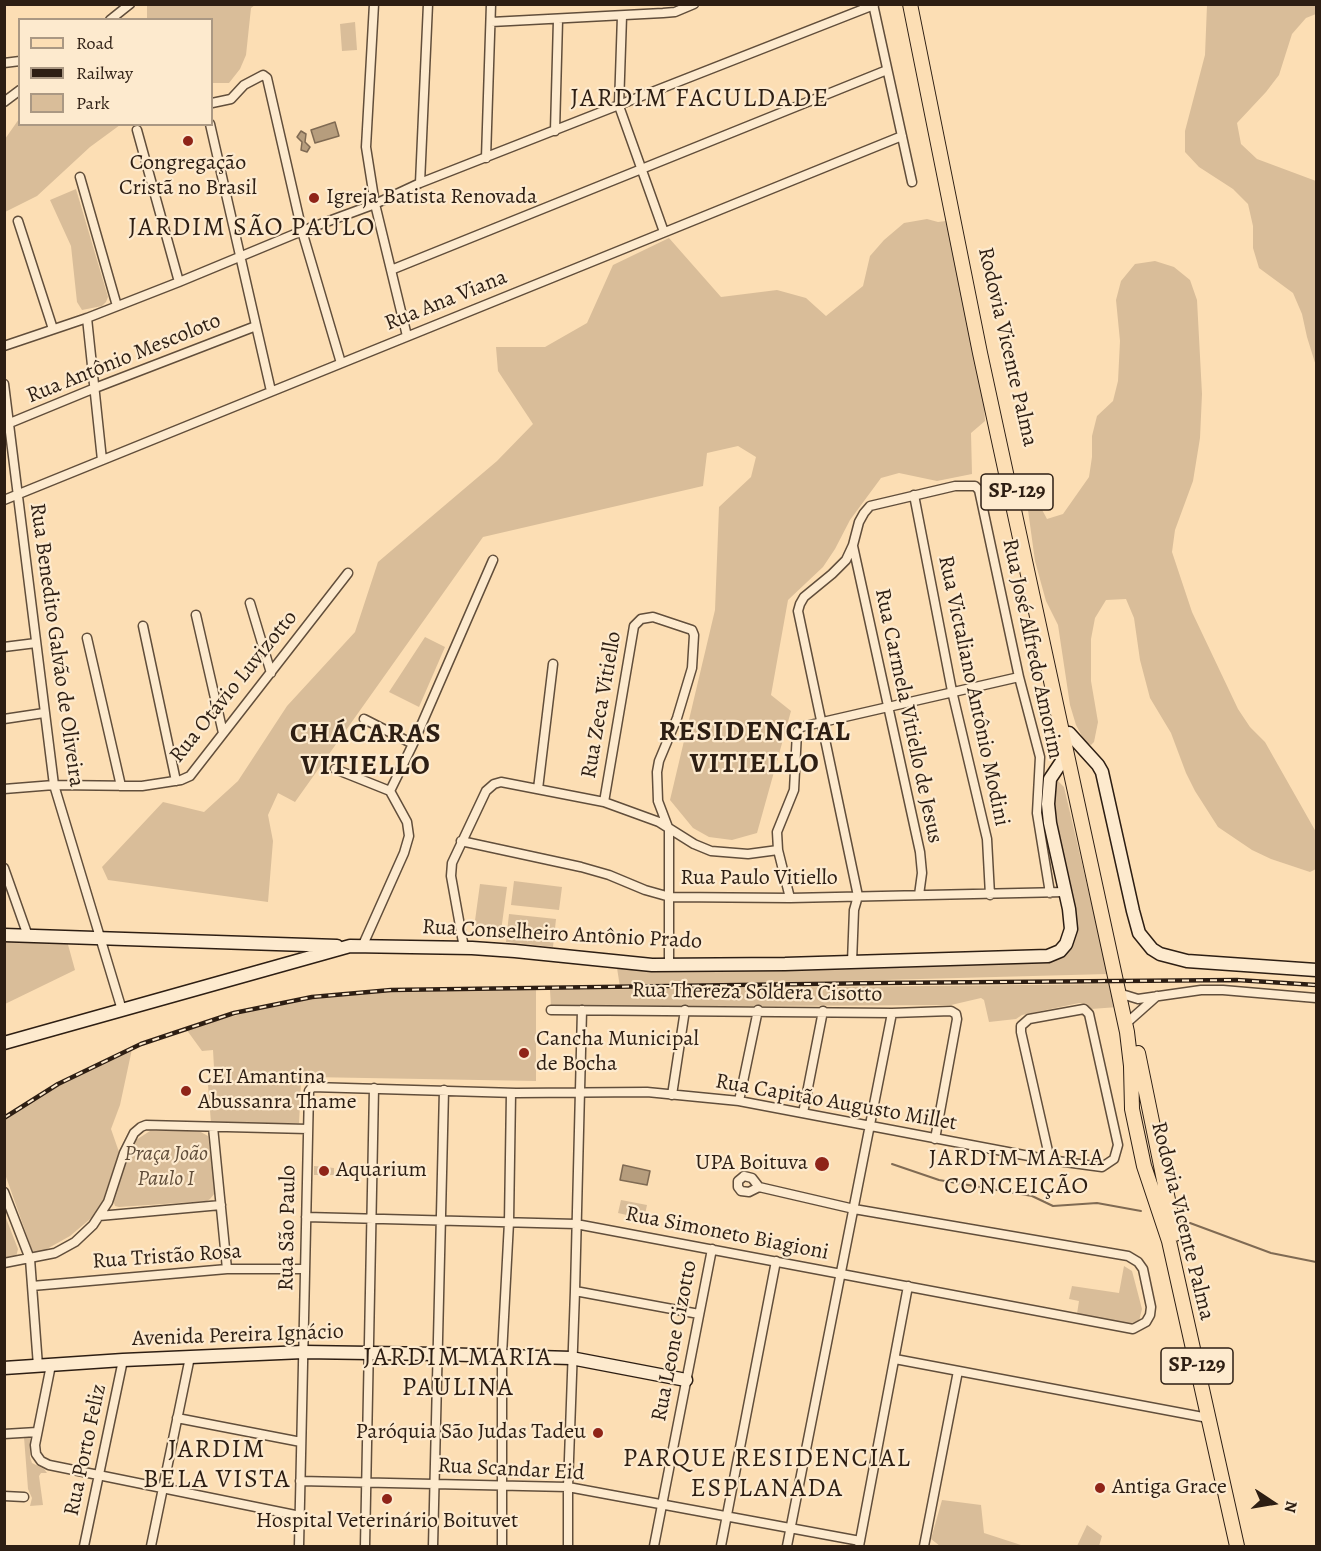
<!DOCTYPE html>
<meta charset="utf-8">
<style>
body{margin:0}
#map{position:relative;width:1321px;height:1551px;overflow:hidden;background:#fcdeb4;font-family:Alegreya,serif}
canvas{display:block}
.frame{position:absolute;inset:0;border:6px solid #2d1e13;pointer-events:none}
.legend{position:absolute;left:18px;top:18px;width:195px;height:108px;box-sizing:border-box;background:#fdeace;border:2px solid #aa9883;margin:0;padding:8px 10px;list-style:none;font-size:18px;color:#2d1e13}
.legend li{display:flex;align-items:center;gap:12px;height:30px}
.legend b{width:30px;border:2px solid #aa9883}
.north{position:absolute;left:1243px;top:1473px;width:60px;height:60px;-webkit-text-stroke:4px #fdeace;paint-order:stroke;rotate:102deg;font-size:16px;font-weight:700;line-height:24px;text-align:center;color:#2d1e13}
.north::after{content:'';display:block;margin:auto;width:21px;height:27px;background:#2d1e13;clip-path:polygon(50% 0,100% 100%,50% 72%,0 100%)}
</style>
<div id="map">
<canvas width="1321" height="1551"></canvas>
<div class="frame"></div>
<ul class="legend">
<li><b style="height:8px;background:#fcdeb4"></b>Road</li>
<li><b style="height:8px;background:#2d1e13"></b>Railway</li>
<li><b style="height:16px;background:#d9bd99"></b>Park</li>
</ul>
<div class="north">N</div>
</div>
<script>
const g = document.querySelector('canvas').getContext('2d');
g.lineJoin = 'round';
function fill(path, color) { g.fillStyle = color; g.fill(path, 'evenodd'); }
const toPath = rows => new Path2D(rows.map(r => 'M' + r).join(''));
function stroke(path, color, width, dash) { g.strokeStyle = color; g.lineWidth = width; g.lineCap = dash ? 'butt' : 'round'; g.setLineDash(dash || []); g.stroke(path); }
function label(font, color, halo, rows, align = 'center') {
  g.font = font + ' Alegreya,serif'; g.lineWidth = 4.5; g.setLineDash([]); g.textBaseline = 'middle'; g.strokeStyle = halo; g.fillStyle = color; for (const [text, x, y, turn = 0] of rows) {
    g.save(); g.translate(x, y); g.rotate((+turn || 0) * Math.PI / 180); g.textAlign = isNaN(turn) ? turn : align; if (halo) g.strokeText(text, 0, 0); g.fillText(text, 0, 0); g.restore();
  }
}
fill(toPath([
 [147,5,255,5,251,8,246,55,240,69,229,83,212,83,212,20,147,19],
 [1207,5,1316,5,1316,14,1306,18,1292,34,1279,75,1266,92,1237,123,1241,144,1257,159,1316,181,1316,366,1307,337,1302,314,1293,293,1259,268,1253,248,1253,226,1248,204,1233,189,1199,167,1185,152,1185,131,1205,55],
 [355,22,357,50,342,51,340,24],
 [19,119,20,124,120,125,90,147,37,196,5,212,5,139],
 [76,189,108,297,106,302,102,306,82,310,77,302,71,246,50,200],
 [927,219,938,222,946,221,984,403,985,421,971,433,972,474,937,481,899,473,881,478,850,520,835,549,823,567,788,600,771,695,791,711,757,833,732,840,709,837,693,828,670,800,715,610,719,507,751,477,756,457,738,446,707,453,703,486,483,537,295,802,278,793,268,815,273,841,268,902,108,880,102,867,163,802,204,812,238,781,287,706,355,632,378,562,497,461,533,424,498,371,496,347,545,347,587,323,613,265,669,238,721,297,777,290,806,298,826,316,863,286,870,256,884,240,904,223],
 [1155,261,1174,267,1190,280,1197,300,1202,394,1200,438,1193,481,1175,530,1172,552,1192,612,1238,709,1250,727,1265,742,1316,832,1316,869,1310,872,1271,859,1252,850,1218,827,1195,791,1186,773,1171,733,1150,698,1140,660,1134,618,1126,599,1106,600,1095,618,1091,639,1091,681,1098,722,1094,742,1091,745,1085,742,1076,725,1070,705,1058,625,1046,601,1041,583,1035,561,1028,510,1039,504,1047,519,1063,514,1089,477,1092,457,1092,436,1097,416,1113,401,1118,381,1120,341,1116,300,1121,281,1135,264],
 [425,637,445,647,419,707,389,692],
 [1058,781,1064,787,1108,974,620,987,617,968,1045,961,1071,944,1055,823,1054,784],
 [514,881,562,887,559,910,511,905],
 [480,884,507,887,501,931,474,928],
 [509,914,556,919,553,947,506,942],
 [5,940,67,941,75,970,5,1004],
 [1113,984,1118,1007,1091,1009,1087,1004,1079,1003,1022,1015,1016,1019,989,1022,984,1000,981,998,951,1005,551,1007,550,990],
 [536,988,536,1081,309,1077,301,1085,299,1123,211,1123,208,1085,215,1085,213,1050,202,1051,186,1029,267,1007,333,995,401,990],
 [132,1049,120,1105,111,1129,119,1152,102,1203,96,1214,70,1236,45,1250,33,1253,5,1174,5,1120,57,1085],
 [150,1131,199,1131,208,1136,215,1193,210,1199,207,1201,119,1207,115,1206,113,1200,131,1147,136,1140],
 [314,1166,334,1168,334,1175,314,1175],
 [621,1200,647,1205,644,1219,618,1213],
 [4,1213,18,1249,16,1257,13,1258,5,1259],
 [1124,1266,1132,1271,1142,1309,1139,1321,1131,1326,1077,1314,1079,1301,1069,1299,1072,1286,1119,1293],
 [30,1436,30,1457,32,1463,44,1469,47,1473,41,1473,39,1476,43,1505,30,1506,32,1498,28,1489,24,1437],
 [942,1500,981,1505,984,1533,1024,1546,940,1546,931,1539],
 [1087,1525,1102,1536,1099,1546,1077,1546]
]), '#d9bd99');
const water = toPath([
 [335,122,339,136,315,143,311,130,335,122],
 [301,131,306,134,305,142,310,147,307,152,301,150,302,142,297,137,301,131],
 [623,1165,650,1171,647,1185,620,1180,623,1165]
]);
fill(water, '#b69d7d');
stroke(water, '#7f6a53', 1.5);
stroke(toPath([
 [892,1164,939,1180,1032,1196,1053,1206,1097,1203,1141,1211],
 [1190,1223,1271,1253,1316,1262]
]), '#7f6a53', 2);
const street = toPath([
 [374,4,366,147,375,204,407,336],
 [873,4,912,182],
 [622,16,619,106,664,232],
 [110,20,130,4],
 [491,22,663,13,675,12,694,4],
 [4,63,20,61],
 [4,102,20,90],
 [212,103,231,99,244,85,263,75,267,78,302,231,341,363],
 [210,124,271,391],
 [137,130,179,282],
 [555,131,558,20],
 [486,158,491,4],
 [80,177,117,306],
 [420,183,428,4],
 [18,221,53,329],
 [391,270,887,70],
 [87,318,102,460],
 [4,346,87,318,179,282,302,231,375,204,420,183,874,5],
 [4,384,54,785,122,1010],
 [5,425,95,388,256,326],
 [914,495,952,691,987,839,990,895],
 [4,500,902,136],
 [853,546,920,852,922,873,919,895],
 [250,603,271,673],
 [196,615,223,733],
 [143,626,176,781],
 [87,638,121,786],
 [4,647,36,643],
 [4,719,44,713],
 [364,719,413,744],
 [335,769,390,791],
 [4,789,54,785,142,786,181,780,190,776,348,573],
 [538,789,553,664],
 [604,802,634,626,641,619,653,617,692,630,694,635,692,668,677,718,659,761,657,772,658,801,669,830,669,965],
 [461,841,581,867,609,875,645,890,670,897,790,898,1065,892],
 [4,868,28,936],
 [790,898,778,850,777,832,794,790,797,732,801,727,1019,677],
 [362,947,404,853,409,836,407,822,390,791,413,744,493,560],
 [464,948,451,876,452,863,486,791,494,784,501,782,604,802,659,822,694,844,711,851,748,854,778,850],
 [852,962,854,910,858,896,798,611,800,604,804,597,832,574,846,560,853,545,859,522,864,513,870,506,955,486,975,486,979,490,1019,677,1040,757,1037,813,1050,893],
 [1125,995,1138,999,1201,990,1223,990,1316,998],
 [551,1010,892,1013,951,1011,956,1014,957,1019,935,1139],
 [1130,1020,1157,996],
 [672,1095,685,1010],
 [739,1101,758,1010],
 [803,1113,823,1011],
 [213,1127,227,1269],
 [744,1176,752,1178,759,1187,749,1192,741,1191,738,1187,738,1181,744,1176],
 [4,1192,30,1259,38,1366],
 [99,1216,221,1205],
 [306,1217,576,1224,1133,1329,1146,1322,1150,1315,1151,1307,1143,1269,1138,1262,1128,1256,854,1209,759,1187],
 [4,1263,55,1253,75,1242,93,1225,108,1202,124,1153,134,1133,141,1127,146,1125,308,1129],
 [32,1286,227,1269,305,1269],
 [575,1291,699,1314],
 [895,1359,1208,1418],
 [51,1365,35,1445,36,1454,41,1461,49,1465,300,1516],
 [177,1418,301,1442],
 [4,1434,37,1432],
 [300,1481,568,1487,860,1541],
 [4,1496,24,1497],
 [84,1546,123,1360],
 [151,1546,190,1357],
 [299,1546,309,1091,312,1087,516,1093,647,1092,739,1101,1050,1160,1102,1167,1114,1159,1118,1145,1089,1014,1084,1009,1029,1019,1021,1026,1021,1032,1050,1160],
 [365,1546,374,1088],
 [433,1546,444,1090],
 [502,1546,502,1355,509,1222,511,1093],
 [568,1546,568,1487,575,1291,582,1010],
 [654,1546,712,1249],
 [721,1546,776,1261],
 [787,1546,892,1013],
 [859,1546,908,1286],
 [924,1546,958,1371]
]);
const secondary = toPath([
 [1069,733,1098,765,1102,772,1133,911,1139,933,1152,949,1160,954,1187,961,1316,970],
 [4,935,337,946],
 [4,1043,350,946,472,948,515,951,652,965,785,964,1048,956,1060,951,1066,944,1071,929,1069,909,1050,823,1048,804,1050,779,1062,761,1062,746],
 [4,1368,123,1360,303,1352,438,1354,571,1358,686,1380]
]);
const primary = toPath([
 [910,4,980,353,1127,1032,1131,1066,1132,1109,1144,1166,1169,1241,1237,1546],
 [1138,1053,1175,1234]
]);
stroke(street, '#614e3b', 11);
stroke(secondary, '#2d1e13', 15);
stroke(primary, '#2d1e13', 16);
stroke(street, '#fdeace', 8);
stroke(secondary, '#fdeace', 12);
stroke(primary, '#fcdeb4', 14);
const rail = toPath([
 [4,1118,58,1084,141,1044,234,1013,312,997,391,990,879,983,1237,980,1316,985]
]);
stroke(rail, '#2d1e13', 4.5);
stroke(rail, '#fdeace', 2, [7]);
for (const [x, y, r, color] of [
 [188,141,6,"#8f2418"],
 [314,198,6,"#8f2418"],
 [524,1053,6,"#8f2418"],
 [186,1091,6,"#8f2418"],
 [822,1164,8,"#8f2418"],
 [324,1171,6,"#8f2418"],
 [598,1433,6,"#8f2418"],
 [1100,1488,6,"#8f2418"],
 [387,1499,6,"#8f2418"]
]) { const dot = new Path2D(); dot.arc(x, y, r, 0, 2 * Math.PI); g.fillStyle = color; g.fill(dot); stroke(dot, '#fdeace', 2); }
for (const [x, y, w] of [
 [1017,492,72],
 [1197,1366,72]
]) { const box = new Path2D(); box.roundRect(x - w / 2, y - 18, w, 36, 4.5); g.fillStyle = '#fdeace'; g.fill(box); stroke(box, '#2d1e13', 1.5); }
label('bold 21px', '#2d1e13', null, [
 ["SP-129",1017,492],
 ["SP-129",1197,1366]
]);
label('22px', '#2d1e13', '#fdeace', [
 ["Congregação",188,164,"center"],
 ["Cristã no Brasil",188,189,"center"],
 ["Igreja Batista Renovada",326,198],
 ["Cancha Municipal",536,1040],
 ["de Bocha",536,1065],
 ["CEI Amantina",198,1078],
 ["Abussanra Thame",198,1103],
 ["UPA Boituva",808,1164,"right"],
 ["Aquarium",336,1171],
 ["Paróquia São Judas Tadeu",586,1433,"right"],
 ["Antiga Grace",1112,1488],
 ["Hospital Veterinário Boituvet",387,1522,"center"]
], 'left');
label('22px', '#2d1e13', '#fdeace', [
 ["Rua Ana Viana",446,301,-22],
 ["Rodovia Vicente Palma",1007,347,77],
 ["Rua Antônio Mescoloto",124,359,-22],
 ["Rua Benedito Galvão de Oliveira",56,645,82],
 ["Rua José Alfredo Amorim",1032,649,78],
 ["Rua Otávio Luvizotto",234,687,-51],
 ["Rua Victaliano Antônio Modini",973,691,78],
 ["Rua Zeca Vitiello",602,705,-80],
 ["Rua Carmela Vitiello de Jesus",908,716,78],
 ["Rua Paulo Vitiello",759,879],
 ["Rua Conselheiro Antônio Prado",562,935,3],
 ["Rua Thereza Soldera Cisotto",757,993,1],
 ["Rua Capitão Augusto Millet",836,1103,10],
 ["Rodovia Vicente Palma",1182,1221,76],
 ["Rua São Paulo",288,1228,-89],
 ["Rua Simoneto Biagioni",727,1234,11],
 ["Rua Tristão Rosa",167,1257,-4],
 ["Avenida Pereira Ignácio",238,1336,-2],
 ["Rua Leone Cizotto",675,1341,-79],
 ["Rua Porto Feliz",86,1450,-78],
 ["Rua Scandar Eid",511,1470,3]
]);
label('italic 22px', '#614e3b', '#fdeace', [
 ["Praça João",166,1155],
 ["Paulo I",166,1180]
]);
g.letterSpacing = '1.5px';
label('24px', '#2d1e13', '#fdeace', [
 ["JARDIM MARIA",1017,1159],
 ["CONCEIÇÃO",1017,1187]
]);
g.letterSpacing = '0px';
g.letterSpacing = '1.5px';
label('26px', '#2d1e13', '#fdeace', [
 ["JARDIM FACULDADE",700,100],
 ["JARDIM SÃO PAULO",252,229],
 ["JARDIM MARIA",458,1359],
 ["PAULINA",458,1389],
 ["JARDIM",217,1451],
 ["BELA VISTA",217,1481],
 ["PARQUE RESIDENCIAL",767,1460],
 ["ESPLANADA",767,1490]
]);
g.letterSpacing = '0px';
g.letterSpacing = '1.5px';
label('bold 28px', '#2d1e13', '#fdeace', [
 ["RESIDENCIAL",755,733],
 ["VITIELLO",755,765],
 ["CHÁCARAS",366,735],
 ["VITIELLO",366,767]
]);
g.letterSpacing = '0px';
</script>
